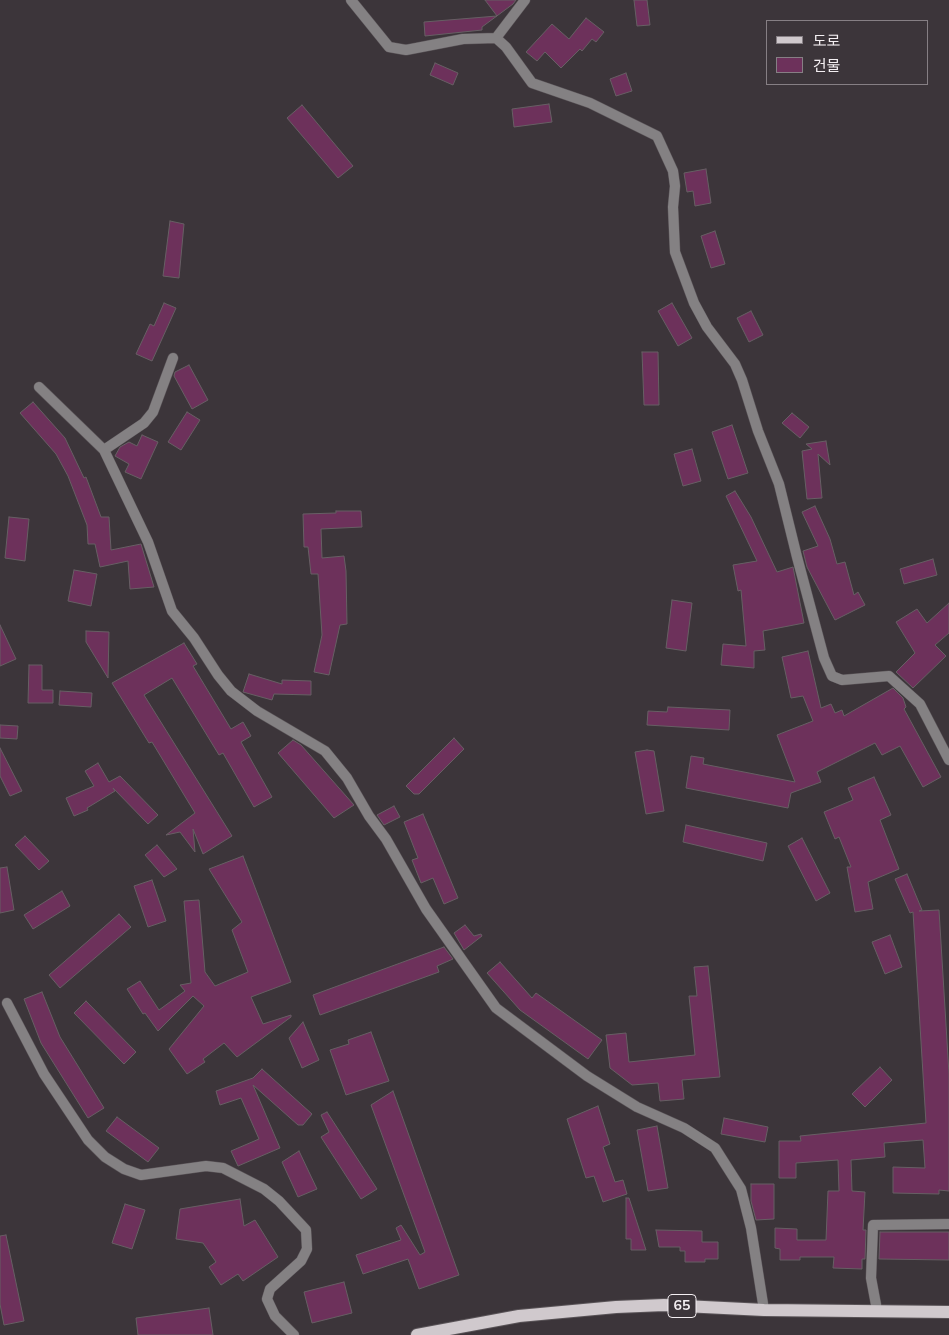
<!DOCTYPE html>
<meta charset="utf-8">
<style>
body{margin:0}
#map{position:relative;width:949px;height:1335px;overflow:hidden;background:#3c353a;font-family:Mulish,"Noto Sans KR",sans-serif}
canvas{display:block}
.legend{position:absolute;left:766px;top:20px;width:162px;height:65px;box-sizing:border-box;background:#3c353a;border:1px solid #867f84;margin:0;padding:6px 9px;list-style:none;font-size:15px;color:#f4eff2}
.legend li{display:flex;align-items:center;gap:10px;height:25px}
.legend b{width:25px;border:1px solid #867f84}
</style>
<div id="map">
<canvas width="949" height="1335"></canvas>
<ul class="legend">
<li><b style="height:6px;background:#d0c9cd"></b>도로</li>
<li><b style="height:14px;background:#6d315b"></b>건물</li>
</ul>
</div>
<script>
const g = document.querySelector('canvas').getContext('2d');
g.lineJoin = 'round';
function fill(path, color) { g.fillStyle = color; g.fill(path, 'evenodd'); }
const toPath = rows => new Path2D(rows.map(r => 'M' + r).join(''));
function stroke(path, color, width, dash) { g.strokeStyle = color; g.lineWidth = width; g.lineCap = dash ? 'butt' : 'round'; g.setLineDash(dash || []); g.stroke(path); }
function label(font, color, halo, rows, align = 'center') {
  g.font = font + ' Mulish,sans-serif'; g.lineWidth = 5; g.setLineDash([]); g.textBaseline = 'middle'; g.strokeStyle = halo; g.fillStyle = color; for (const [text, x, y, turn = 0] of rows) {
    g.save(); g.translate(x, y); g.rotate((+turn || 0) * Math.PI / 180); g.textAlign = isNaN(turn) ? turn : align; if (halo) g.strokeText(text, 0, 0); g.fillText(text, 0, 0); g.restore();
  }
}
const building = toPath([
 [485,0,516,0,513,4,482,27,482,30,425,36,424,22,497,16,485,0],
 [634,0,647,0,650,25,637,26,634,0],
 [586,18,604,32,596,42,592,39,582,51,580,49,561,68,545,52,537,61,526,52,552,24,569,39,586,18],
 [435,63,458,73,453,85,430,75,435,63],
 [626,73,632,91,616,96,610,79,626,73],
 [549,104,552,122,514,127,512,109,549,104],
 [302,105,353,166,338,178,287,118,302,105],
 [706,169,711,203,695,206,693,191,687,192,684,173,706,169],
 [170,221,184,224,179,278,163,276,170,221],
 [715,231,725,264,711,268,701,236,715,231],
 [164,303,176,308,152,361,136,354,150,324,154,326,164,303],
 [672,303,692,338,678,346,658,311,672,303],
 [751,311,763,335,749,342,737,318,751,311],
 [642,352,658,352,659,405,644,405,642,352],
 [189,365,208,400,192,409,174,376,175,372,189,365],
 [33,402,65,438,84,478,86,477,101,517,109,517,111,550,141,544,154,587,130,589,128,561,100,567,95,544,88,544,87,525,68,476,56,454,20,413,33,402],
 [187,412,200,420,181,450,168,442,187,412],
 [792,413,809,427,800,438,782,423,792,413],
 [732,425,748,473,728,479,712,432,732,425],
 [142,435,158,442,141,479,125,472,129,464,115,456,120,447,129,442,137,446,142,435],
 [826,441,830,465,818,454,822,498,807,499,802,451,812,449,806,444,826,441],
 [692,449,701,481,683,486,674,454,692,449],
 [735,491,751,517,777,572,793,567,804,623,763,631,765,650,754,651,754,668,721,665,723,644,746,646,741,590,738,591,733,565,757,561,726,496,735,491],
 [815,506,830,539,837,564,845,562,854,595,858,592,865,605,835,620,807,567,803,551,818,546,802,512,815,506],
 [336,511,361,511,362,527,321,529,322,558,344,556,346,571,347,624,340,625,329,675,314,672,322,635,318,574,311,574,308,547,304,547,303,514,336,513,336,511],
 [9,517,29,519,25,561,5,558,9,517],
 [933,559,937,575,904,584,900,569,933,559],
 [74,570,97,574,91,606,68,601,74,570],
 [672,600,692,603,686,651,666,648,672,600],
 [949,603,949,633,935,645,946,656,913,688,896,672,915,653,896,622,917,609,927,623,949,603],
 [0,625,16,659,0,666,0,625],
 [86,631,109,632,108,678,86,642,86,631],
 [184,643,197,664,193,666,231,729,243,722,251,736,241,742,272,797,254,807,223,753,219,755,172,678,144,695,232,836,203,854,193,829,195,852,180,832,166,835,195,813,152,742,149,743,112,683,184,643],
 [808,651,821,708,831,704,835,713,842,710,844,716,893,688,903,698,906,707,904,709,941,777,923,787,900,746,882,755,875,743,817,772,821,782,791,793,788,808,686,788,691,756,704,758,703,764,795,782,777,735,813,721,803,696,791,698,782,657,808,651],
 [29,665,42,665,42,690,53,690,53,703,28,703,29,665],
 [249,674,282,684,282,680,311,681,311,695,274,694,272,700,243,692,249,674],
 [60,691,92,693,91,707,59,705,60,691],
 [668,707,730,710,729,730,647,725,648,711,667,712,668,707],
 [0,725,18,726,17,739,0,738,0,725],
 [454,738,464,749,419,794,414,794,406,786,454,738],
 [293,740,301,745,354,805,334,818,278,753,293,740],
 [0,748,22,791,10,796,0,776,0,748],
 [647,750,654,751,664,811,646,814,635,752,647,750],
 [98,763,109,782,120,776,158,815,148,824,113,788,115,791,87,808,88,810,74,816,66,798,94,786,85,771,98,763],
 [874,777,891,815,880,820,899,869,868,882,873,909,855,912,847,867,851,867,839,837,835,839,824,812,853,800,848,788,874,777],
 [394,806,400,817,384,825,377,815,394,806],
 [423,814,458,898,444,904,433,878,421,883,412,860,418,858,404,822,423,814],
 [686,825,767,843,763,861,683,842,686,825],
 [25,836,49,861,39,870,15,845,25,836],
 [802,838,830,893,816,901,788,846,802,838],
 [157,845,177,869,164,877,145,855,157,845],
 [243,856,291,982,251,997,263,1024,291,1015,291,1017,237,1057,224,1043,203,1059,205,1062,187,1074,169,1049,204,1006,193,996,158,1031,145,1013,143,1014,127,989,140,981,159,1010,185,991,180,985,191,983,184,901,199,900,205,972,215,986,248,972,232,930,242,922,209,869,243,856],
 [7,867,14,910,0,913,0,868,7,867],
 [907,874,922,910,919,911,939,910,949,1074,949,1191,939,1190,939,1194,893,1193,893,1167,925,1168,923,1140,884,1143,885,1157,851,1160,852,1191,865,1192,863,1230,866,1230,865,1259,862,1259,862,1269,833,1268,834,1257,800,1257,800,1260,780,1260,780,1249,775,1248,775,1228,797,1229,797,1240,826,1240,828,1191,839,1191,838,1160,796,1163,796,1178,779,1178,779,1141,801,1141,800,1136,926,1123,913,912,910,913,895,879,907,874],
 [152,880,166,921,148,927,134,886,152,880],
 [62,891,70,906,33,929,24,915,62,891],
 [119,914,131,927,60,988,49,975,119,914],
 [465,925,474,936,481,934,482,936,464,950,454,933,465,925],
 [890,935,902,967,885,974,872,942,890,935],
 [444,947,453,959,437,966,439,972,320,1015,313,995,444,947],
 [500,962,532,998,536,993,602,1040,588,1059,520,1010,487,973,500,962],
 [708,966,720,1077,682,1080,684,1099,660,1101,658,1083,632,1085,610,1068,606,1035,626,1033,629,1062,695,1055,689,996,697,996,694,967,708,966],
 [42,992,60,1037,104,1108,88,1118,41,1043,24,999,42,992],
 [86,1001,136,1052,124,1064,74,1013,86,1001],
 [303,1022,319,1060,302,1068,289,1038,303,1022],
 [371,1032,389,1081,346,1095,330,1050,349,1044,348,1040,371,1032],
 [880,1067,892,1080,865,1107,852,1094,880,1067],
 [262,1069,312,1114,303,1125,298,1125,253,1085,280,1148,238,1166,231,1151,259,1139,241,1098,220,1105,216,1091,253,1078,262,1069],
 [393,1091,459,1275,419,1289,408,1259,363,1274,356,1255,401,1240,396,1228,401,1225,420,1255,425,1252,371,1105,393,1091],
 [598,1106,610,1144,603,1147,615,1182,623,1180,627,1194,603,1202,594,1176,586,1178,567,1119,598,1106],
 [327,1112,377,1189,361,1199,321,1137,329,1132,321,1115,327,1112],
 [117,1117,159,1148,148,1162,106,1131,117,1117],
 [724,1118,768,1127,765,1142,721,1134,724,1118],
 [657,1126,668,1188,648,1191,637,1130,657,1126],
 [299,1151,317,1189,298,1197,282,1162,299,1151],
 [751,1184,774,1184,774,1219,756,1220,751,1201,751,1184],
 [626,1198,629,1198,646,1250,631,1250,631,1239,626,1239,626,1198],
 [240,1199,244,1226,255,1220,278,1257,243,1281,238,1274,221,1285,209,1267,216,1262,203,1243,176,1239,180,1209,240,1199],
 [125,1204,145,1210,132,1249,112,1243,125,1204],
 [656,1230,702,1231,702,1242,718,1242,718,1259,705,1259,705,1262,685,1262,685,1251,680,1251,680,1247,659,1247,656,1230],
 [880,1232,949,1232,949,1260,879,1259,880,1232],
 [6,1235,24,1321,4,1325,0,1304,0,1236,6,1235],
 [344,1282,352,1313,312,1323,304,1292,344,1282],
 [209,1308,213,1335,138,1335,136,1318,209,1308]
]);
fill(building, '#6d315b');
stroke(building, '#675f64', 1);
const street = toPath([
 [351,0,389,47,406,50,463,39,496,38,506,47,532,83,590,103,657,136,673,171,675,186,673,207,675,252,694,303,707,327,735,364,742,380,758,431,779,484,797,557,824,658,832,676,842,680,889,676,920,704,949,760],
 [496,38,525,0],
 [39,387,104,450,148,542,172,611,194,638,218,675,231,691,257,711,325,751,347,778,369,816,386,839,426,909,496,1008,587,1076,637,1107,684,1128,715,1148,741,1189,751,1228,764,1310],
 [104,450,144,423,153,412,173,358],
 [7,1003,44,1074,88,1140,105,1157,124,1169,141,1175,206,1166,223,1168,264,1189,279,1201,306,1230,307,1249,301,1261,270,1289,267,1299,275,1316,294,1335],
 [877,1310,871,1278,873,1225,949,1224]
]);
const primary = toPath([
 [417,1335,519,1316,616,1307,664,1305,764,1310,949,1312]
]);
stroke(street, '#595357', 11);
stroke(primary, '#595357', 14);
stroke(street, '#848183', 10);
stroke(primary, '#d0c9cd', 12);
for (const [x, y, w] of [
 [682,1306,28]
]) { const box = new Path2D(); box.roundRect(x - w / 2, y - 11.5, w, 23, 4); g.fillStyle = '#3c353a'; g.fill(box); stroke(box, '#f4eff2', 1); }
label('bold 14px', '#f4eff2', null, [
 ["65",682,1306]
]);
</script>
